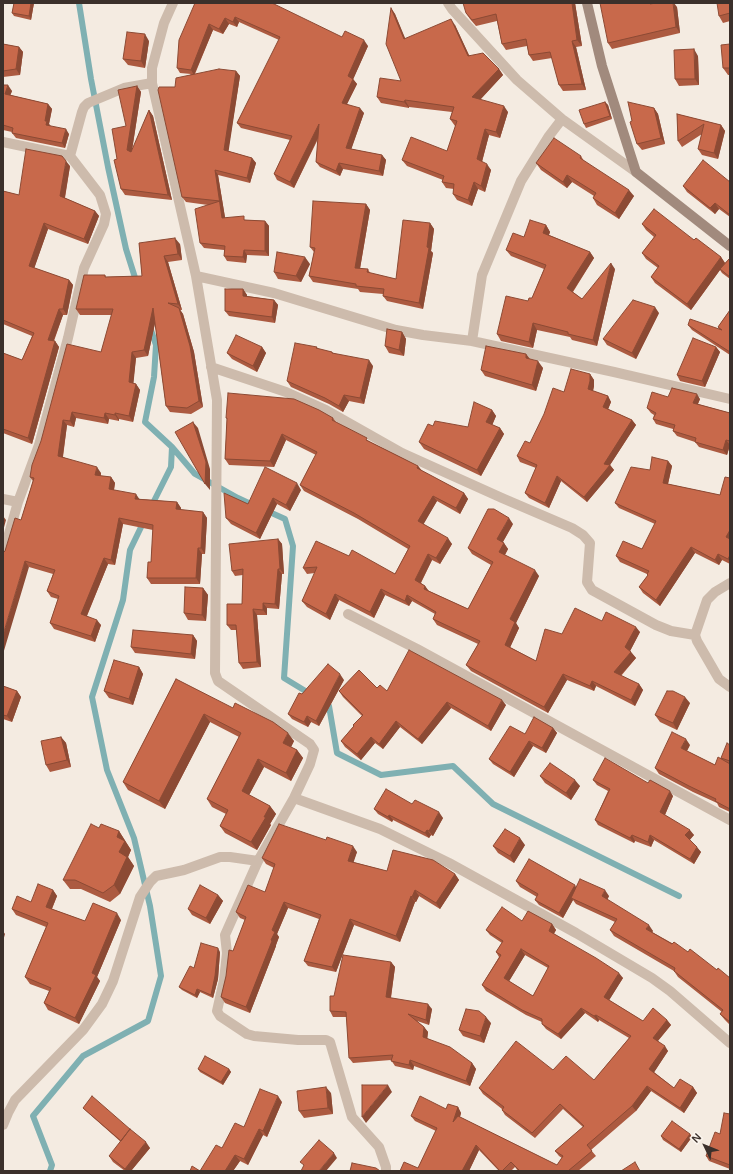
<!DOCTYPE html>
<style>
body{margin:0}
#map{position:relative;width:733px;height:1174px;overflow:hidden;background:#f4ebe1;font-family:Arial,sans-serif}
canvas{display:block}
.frame{position:absolute;inset:0;border:4px solid #3b302b;pointer-events:none}
.north{position:absolute;left:685px;top:1126px;width:40px;height:40px;-webkit-text-stroke:3px #fbf5ee;paint-order:stroke;rotate:313deg;font-size:11px;font-weight:700;line-height:16px;text-align:center;color:#3b302b}
.north::after{content:'';display:block;margin:auto;width:14px;height:18px;background:#3b302b;clip-path:polygon(50% 0,100% 100%,50% 72%,0 100%)}
</style>
<div id="map">
<canvas width="733" height="1174"></canvas>
<div class="frame"></div>
<div class="north">N</div>
</div>
<script>
const g = document.querySelector('canvas').getContext('2d');
g.lineJoin = 'round';
const toPath = rows => new Path2D(rows.map(r => 'M' + r).join(''));
function stroke(path, color, width, dash) { g.strokeStyle = color; g.lineWidth = width; g.lineCap = dash ? 'butt' : 'round'; g.setLineDash(dash || []); g.stroke(path); }
function fill(path, color) { g.fillStyle = color; g.fill(path, 'evenodd'); }
stroke(toPath([
 [79,3,91,79,108,167,126,249,137,284],
 [150,327,156,345,154,377,145,422,172,447,171,467,151,507],
 [172,447,195,474,238,498,255,506],
 [265,510,285,519,293,546,284,678,312,695],
 [323,702,329,706,337,753,381,775,453,766,493,804,679,896],
 [50,1171,52,1165,33,1116,83,1056,148,1021,161,976,150,906,134,838,107,770,92,697,123,600,130,550,144,521]
]), '#7fb0b2', 6);
stroke(toPath([
 [448,3,452,9,517,80,562,119,636,172],
 [3,142,70,156,82,112,84,107,88,103,124,88,152,83],
 [196,276,274,293,396,330,423,335,472,341,614,372,730,399],
 [472,341,482,275,521,181,549,136,562,119],
 [211,367,286,392,326,410,402,453,502,498,572,528,583,535,590,543,587,582,592,590,656,625,671,631,695,635],
 [3,499,18,502],
 [3,555,18,502,39,445,68,338,84,268,104,224,106,214,100,195,70,156],
 [730,583,715,592,707,600,695,635,697,641,719,679,730,687],
 [348,614,417,649,730,820],
 [294,798,380,829,449,863,576,933,652,978,670,991,730,1043],
 [258,861,225,935,227,953,224,980,217,1011,220,1016,247,1034,254,1036,298,1040,326,1040,330,1042,352,1117,379,1147,386,1167,386,1171],
 [3,1125,8,1113,15,1100,83,1030,102,1004,113,981,140,897,150,882,156,876,184,870,220,857,230,857,258,861,294,798,310,764,314,750,310,744,218,681,215,673,217,400,196,276,152,83,152,68,164,23,173,3]
]), '#cdbbac', 10);
stroke(toPath([
 [587,3,602,66,636,172,730,246]
]), '#a18a7d', 10);
fill(toPath([
 [14,3,34,3,31,20,14,16,12,13],
 [195,3,342,37,368,46,353,79,357,84,347,104,364,113,351,149,382,155,386,160,383,176,343,169,340,176,320,167,316,162,318,139,294,188,277,180,274,174,290,140,241,128,237,123,279,40,239,22,237,27,229,24,223,34,213,30,195,74,236,71,240,76,228,151,252,158,256,163,250,183,218,175,225,218,247,220,265,221,269,226,269,256,247,255,246,263,227,261,224,256,224,250,204,248,200,243,208,205,186,202,182,197,175,87,191,74,180,73,177,68],
 [575,3,582,46,576,47,586,90,563,91,559,85,552,58,533,61,529,55,527,46,506,50,502,44,497,21,476,26,470,19,466,13],
 [653,3,677,7,680,33,612,49,608,43],
 [730,3,730,21,723,23,719,16],
 [391,8,395,14,405,39,455,25,469,55,499,69,503,75,480,100,508,112,500,138,489,135,482,162,491,170,485,192,478,189,472,206,457,200,453,194,454,189,446,188,442,182,443,180,407,166,402,160,447,151,456,126,455,126,450,119,452,112,409,107,409,108,381,103,377,97,401,81],
 [149,41,145,68,128,65,123,59],
 [3,44,19,47,23,52,20,75,3,77],
 [730,44,730,75,728,75,723,68],
 [698,56,699,85,679,86,675,79],
 [3,85,12,91,10,95,48,104,52,109,49,124,50,126,69,134,65,148,16,138,12,133,12,132,3,130],
 [137,86,141,92,132,151,149,110,153,116,172,200,125,195,121,189,117,159,126,126],
 [605,102,608,105,612,119,586,128,584,124],
 [654,108,658,114,665,144,642,150,637,144,632,121],
 [677,114,721,125,725,131,718,159,702,155,698,149,702,134,682,147,678,141],
 [581,156,584,161,634,196,619,219,597,205,593,198,594,196,572,182,567,188,541,170,536,163],
 [70,166,65,198,95,211,99,216,88,244,48,229,34,268,69,280,73,285,67,315,63,315,54,341,55,341,59,347,32,444,3,433,3,353,22,360,32,336,3,324,3,191,19,195],
 [730,182,730,217,719,209,715,214,687,192,683,186],
 [366,204,370,210,360,269,368,269,370,273,396,279,430,223,434,229,431,251,433,253,423,309,387,301,383,296,383,294,360,292,358,289,313,282,309,276,314,252,310,247],
 [642,224,694,240,721,257,725,263,730,258,730,279,722,273,720,270,691,310,655,283,651,277,658,268,646,259,642,253,654,237,646,230],
 [546,225,550,232,549,235,590,252,594,258,573,292,582,299,615,269,597,346,572,340,570,337,537,330,533,348,501,341,497,334,528,301,532,298,544,269,511,256,506,250,524,237],
 [139,243,180,244,182,260,168,262,182,310,180,310,183,314,194,352,203,407,191,414,170,412,166,406,155,323,148,356,136,358,133,383,136,384,140,390,133,422,119,419,119,421,109,419,108,424,76,418,74,427,67,425,63,457,101,473,101,476,111,477,115,483,114,490,140,499,177,502,181,508,181,510,203,512,207,518,205,554,202,554,200,584,151,584,147,578,151,562,153,530,123,524,115,565,108,564,87,616,101,625,95,642,54,629,50,623,58,599,51,597,47,591,53,574,29,567,5,551,21,520,33,481,30,477,101,352,112,315,80,315,76,309,105,275,106,277,142,276],
 [310,264,301,282,278,279,274,272],
 [243,289,247,295,247,296,274,300,278,305,275,323,229,316,225,311],
 [730,310,730,355,692,330,688,325,719,329,718,327],
 [659,313,636,359,607,345,603,339],
 [402,332,406,339,404,356,389,353,385,346],
 [262,347,266,353,257,372,232,359,227,353],
 [317,347,318,349,332,352,333,353,373,366,364,404,349,401,343,412,329,404,291,387,287,381],
 [716,347,720,352,705,387,680,381,677,375],
 [526,354,530,359,543,368,536,391,485,376,481,370],
 [590,374,594,380,594,386,593,391,608,396,611,402,608,409,632,420,636,425,610,465,614,470,587,502,561,481,549,508,529,498,525,493,536,468,520,462,517,456,530,443,564,392],
 [668,397,700,399,698,404,730,413,730,445,727,455,699,447,695,442,677,436,673,431,673,429,656,424,653,419,654,415,651,413,647,408],
 [492,410,496,416,492,425,500,428,504,434,481,476,424,449,419,442,433,426,468,427],
 [226,418,333,418,336,422,369,441,418,466,422,471,464,493,468,499,460,514,437,501,423,524,452,544,440,564,432,560,421,583,425,586,429,591,468,609,491,565,472,554,468,548,513,524,503,542,508,549,505,555,539,576,516,623,519,628,510,647,536,661,562,634,602,621,640,632,630,651,636,658,621,676,639,684,643,690,635,706,596,686,594,691,567,680,548,713,471,671,466,665,478,644,437,625,433,619,435,614,412,601,409,606,385,595,374,618,339,600,330,620,307,607,302,601,315,573,307,574,303,568,349,556,395,574,408,549,358,519,304,491,300,485,316,455,286,440,274,467,229,465,225,459,227,419],
 [668,461,672,466,668,484,720,495,730,478,730,564,722,560,719,565,695,553,660,606,643,593,639,587,648,575,647,574,620,562,616,556,642,549,655,524,619,508,615,503],
 [301,490,290,511,277,504,260,539,231,524,226,518,248,504],
 [278,539,282,544,284,574,282,574,279,609,267,608,267,615,257,615,261,667,243,669,239,663,237,630,231,630,227,625,242,604,243,575,235,576,232,571],
 [203,588,208,595,206,621,188,620,184,613],
 [193,635,197,641,195,659,135,653,131,647],
 [139,667,143,674,133,705,109,698,104,691],
 [176,679,294,741,291,747,297,750,303,758,291,781,264,767,249,795,270,806,276,814,270,824,271,825,257,850,225,833,220,826,226,814,212,807,207,799,239,737,210,722,165,809,128,790,123,782],
 [344,680,319,726,311,722,308,727,292,719,288,714,302,694],
 [3,686,17,691,21,697,12,722,3,719],
 [377,688,387,691,506,705,491,731,451,708,422,744,400,727,383,749,375,743,361,760,345,747,341,741,362,716,343,697,339,691],
 [690,703,677,730,660,722,655,715],
 [553,728,557,733,546,753,533,746,514,777,493,764,489,759,525,734],
 [61,737,66,743,71,767,50,772,46,765],
 [690,745,687,751,715,765,721,758,730,745,730,763,728,763,730,764,730,812,719,807,717,803,693,792,659,774,655,768],
 [540,776,580,786,571,800,545,783],
 [593,780,648,783,673,796,665,815,694,835,689,840,701,852,694,864,654,840,651,847,635,841,634,843,598,825,595,820,608,791,597,785],
 [412,804,443,818,433,836,431,835,429,838,393,820,392,822,378,814,374,809],
 [99,828,119,831,131,850,128,857,134,866,120,894,110,902,81,889,70,889,63,880],
 [525,845,514,863,498,853,493,846],
 [357,852,353,862,387,871,455,874,459,880,440,909,419,896,416,902,415,902,400,942,354,925,336,972,308,966,304,961,319,919,288,908,277,934,279,937,276,945,276,946,250,1013,225,1003,221,997,233,951,245,920,240,918,236,912,265,892,274,868,266,864,262,858],
 [516,881,576,888,609,896,607,900,653,931,652,932,688,952,730,978,730,1025,725,1020,720,1014,722,1012,678,977,674,971,614,936,610,930,615,922,576,904,573,900,563,918,539,905,535,900,537,897,520,887],
 [53,890,57,896,52,909,85,921,121,920,97,977,100,981,79,1024,48,1010,44,1003,49,991,30,984,25,977,46,927,16,915,12,909,31,902],
 [218,895,223,901,210,924,192,915,188,909],
 [522,921,552,924,556,930,554,934,623,978,609,1000,643,1021,667,1020,671,1025,658,1041,668,1051,654,1072,674,1088,693,1087,697,1093,684,1113,651,1091,636,1111,591,1150,596,1156,578,1171,518,1171,515,1167,511,1171,499,1171,479,1150,469,1171,400,1171,418,1168,436,1131,415,1121,411,1116,458,1107,461,1113,460,1117,557,1165,562,1158,559,1156,555,1151,583,1127,563,1109,535,1138,505,1115,502,1110,502,1109,483,1094,479,1088,553,1070,594,1080,629,1038,599,1020,598,1022,585,1013,561,1039,546,1029,542,1024,542,1022,526,1015,486,991,482,985,499,957,496,952,502,943,490,935,486,930],
 [525,955,548,968,533,996,509,981],
 [220,952,218,979,213,998,200,992,197,998,182,990,179,987,194,968],
 [391,962,395,967,391,998,432,1009,429,1025,417,1021,424,1027,428,1032,427,1038,472,1063,476,1069,470,1086,414,1066,413,1070,395,1066,391,1060,353,1063,349,1058,347,1017,333,1017,330,1011,334,996],
 [491,1023,484,1043,463,1036,459,1030],
 [198,1069,229,1069,231,1072,223,1085,200,1072],
 [331,1093,333,1114,304,1118,299,1111],
 [282,1102,267,1137,263,1135,248,1165,240,1161,233,1171,190,1171,200,1171,222,1148,244,1127],
 [83,1108,150,1148,131,1171,125,1171,113,1162,109,1156,121,1142,86,1111],
 [730,1114,730,1169,709,1161,706,1156,720,1134],
 [690,1134,692,1137,681,1152,663,1140,661,1136]
]), '#ac5a40');
fill(toPath([
 [31,3,34,3,31,20,29,16],
 [572,3,575,3,582,46,577,40],
 [673,3,674,3,677,7,680,33,676,27],
 [391,8,395,14,408,45,404,39],
 [235,17,239,22,237,27,233,22],
 [225,18,229,24,223,34,219,29],
 [451,19,455,25,472,62,468,56],
 [209,24,213,30,194,75,191,70],
 [145,34,149,41,145,68,141,61],
 [364,40,368,46,352,82,348,76],
 [572,41,576,47,586,90,582,84],
 [19,47,23,52,20,75,16,69],
 [694,49,698,56,699,85,695,79],
 [499,69,503,75,477,103,472,97],
 [236,71,240,76,228,155,224,150],
 [353,79,357,84,345,108,342,103],
 [8,85,12,91,9,99,5,94],
 [137,86,141,92,131,156,127,150],
 [405,100,409,107,409,108,404,102],
 [605,102,608,105,612,119,610,116],
 [48,104,52,109,49,124,51,126,46,125,45,121],
 [504,106,508,112,500,138,496,132],
 [360,108,364,113,350,153,346,148],
 [654,108,658,114,665,144,661,138],
 [149,110,153,116,172,200,168,195],
 [319,124,322,129,294,188,290,182],
 [721,125,725,131,718,159,714,153],
 [66,129,69,134,65,148,62,143],
 [485,129,489,135,481,165,477,159],
 [382,155,386,160,383,176,379,171],
 [252,158,256,163,250,183,247,178],
 [66,161,70,166,64,202,60,196],
 [339,163,343,169,340,176,336,171],
 [487,164,491,170,485,192,481,186],
 [215,170,218,175,226,223,222,218],
 [567,175,572,182,567,188,563,182],
 [474,182,478,189,472,206,468,200],
 [629,190,634,196,619,219,615,213],
 [715,203,719,209,715,214,710,208],
 [366,204,370,210,359,274,355,268],
 [95,211,99,216,88,244,84,239],
 [265,221,269,226,269,256,265,251],
 [44,223,48,229,33,272,29,266],
 [430,223,434,229,431,251,433,253,423,309,419,303],
 [546,225,550,232,547,239,543,233],
 [175,238,180,244,182,260,178,254],
 [244,250,247,255,246,263,243,257],
 [590,252,594,258,571,294,567,288],
 [164,256,168,262,182,310,178,304],
 [305,257,310,264,301,282,296,276],
 [721,257,725,263,691,310,687,304],
 [611,263,615,269,597,346,593,340],
 [69,280,73,285,67,315,63,309],
 [243,289,247,295,247,302,243,296],
 [274,300,278,305,275,323,272,317],
 [655,307,659,313,636,359,632,353],
 [153,308,157,314,148,356,144,350],
 [179,308,183,314,194,352,203,407,199,401],
 [59,309,63,315,52,345,48,340],
 [533,323,537,330,533,348,529,342],
 [402,332,406,339,404,356,399,350],
 [55,341,59,347,32,444,28,438],
 [262,347,266,353,257,372,253,366],
 [716,347,720,352,705,387,702,381],
 [132,352,136,358,133,388,129,382],
 [526,354,531,361,526,358],
 [369,360,373,366,364,404,360,398],
 [538,361,543,368,536,391,532,385],
 [590,374,594,380,594,386,592,395,588,389],
 [136,384,140,390,133,422,129,416],
 [697,394,700,399,696,408,693,403],
 [344,395,349,401,343,412,339,406],
 [608,396,611,402,607,412,603,407],
 [492,410,496,416,491,428,486,422],
 [72,412,76,418,74,427,70,421],
 [105,413,109,419,108,424,104,418],
 [115,413,119,419,119,421,115,415],
 [63,420,67,425,62,462,58,456],
 [632,420,636,425,610,465,614,470,587,502,584,497,604,464],
 [193,422,198,428,210,469,210,490,205,484],
 [500,428,504,434,481,476,477,470],
 [282,434,286,440,274,467,270,461],
 [726,440,730,445,727,455,723,450],
 [668,461,672,466,667,488,663,483],
 [418,466,423,472,417,468],
 [97,467,101,473,99,480,95,475],
 [557,476,561,481,549,508,545,503],
 [111,477,115,483,113,495,109,489],
 [297,483,301,490,290,511,286,505],
 [464,493,468,499,460,514,456,508],
 [136,494,140,500,135,499],
 [433,496,437,501,422,527,418,521],
 [273,498,277,504,260,539,256,533],
 [177,502,181,508,181,515,176,509],
 [203,512,207,518,205,554,201,548],
 [3,516,6,520,3,531],
 [119,518,123,524,115,565,111,560],
 [509,518,513,524,501,545,497,539],
 [730,530,730,543,726,537],
 [448,538,452,544,440,564,436,558],
 [278,539,282,544,284,574,280,569],
 [504,543,508,549,503,558,499,552],
 [691,547,695,553,660,606,656,600],
 [198,548,202,554,200,584,196,578],
 [428,554,432,560,419,586,415,580],
 [718,554,722,560,719,565,715,560],
 [730,555,730,562,728,559],
 [104,558,108,564,85,620,81,614],
 [25,561,29,567,3,654,3,635],
 [278,569,282,574,279,609,275,604],
 [535,570,539,576,516,623,519,628,509,650,505,645,510,619],
 [425,586,429,592,424,589],
 [203,588,208,595,206,621,202,615],
 [381,589,385,595,374,618,370,612],
 [335,594,339,600,330,620,326,614],
 [407,595,412,601,409,606,405,601],
 [263,603,267,608,267,615,263,610],
 [253,609,257,615,261,667,257,662],
 [97,620,101,625,95,642,91,636],
 [636,627,640,632,629,653,625,647],
 [193,635,197,641,195,659,191,654],
 [631,652,636,658,618,678,614,672],
 [139,667,143,674,133,705,129,699],
 [340,674,344,680,319,726,316,721],
 [563,674,567,680,548,713,544,707],
 [592,681,596,686,594,691,590,686],
 [639,684,643,690,635,706,631,700],
 [17,691,21,697,12,722,7,716],
 [685,697,690,703,677,730,673,723],
 [502,700,506,705,491,731,488,726],
 [447,702,451,708,422,744,418,739],
 [204,714,210,722,165,809,159,801],
 [307,716,311,722,308,727,304,722],
 [396,721,400,727,383,749,379,744],
 [553,728,557,733,546,753,542,748],
 [288,733,294,741,289,751,283,743],
 [61,737,66,743,71,767,67,760],
 [371,737,375,743,361,760,357,754],
 [686,739,690,745,685,754,681,748],
 [529,741,533,746,514,777,510,772],
 [297,750,303,758,291,781,286,773],
 [258,759,264,767,247,799,242,791],
 [575,780,580,786,571,800,566,793],
 [670,791,673,796,664,817,660,812],
 [270,806,276,814,270,824,271,825,257,850,251,842],
 [439,812,443,818,433,836,429,831],
 [389,815,393,820,392,822,388,817],
 [427,830,431,835,429,838,425,833],
 [690,830,694,835,689,841,685,835],
 [119,831,131,850,128,857,134,866,120,894,114,885,119,852,117,837],
 [632,835,635,841,634,843,630,838],
 [650,835,654,840,651,847,648,842],
 [520,838,525,845,514,863,510,856],
 [353,846,357,852,352,867,348,861],
 [697,847,701,852,694,864,690,859],
 [455,874,459,880,440,909,436,903],
 [575,885,578,891,571,898,573,900,563,918,559,913],
 [53,890,57,896,50,913,46,907],
 [415,890,419,896,416,902,412,897],
 [605,890,609,896,606,902,602,896],
 [218,895,223,901,210,924,206,918],
 [411,896,415,902,400,942,396,936],
 [284,902,288,908,277,934,279,937,276,945,276,946,250,1013,246,1007,271,940,272,930],
 [117,913,121,920,97,977,100,981,79,1024,75,1018,92,973],
 [350,919,354,925,336,972,332,967],
 [552,924,556,930,552,936,549,931],
 [649,925,653,931,650,935,646,929],
 [3,931,5,934,3,941],
 [218,948,220,952,218,979,213,998,211,995],
 [521,949,525,955,508,983,504,978],
 [391,962,395,967,390,1003,386,997],
 [619,973,623,978,608,1002,604,997],
 [197,989,200,992,197,998,195,995],
 [428,1004,432,1009,429,1025,426,1020],
 [581,1008,585,1013,561,1039,558,1034],
 [596,1015,599,1020,598,1022,594,1016],
 [486,1017,491,1023,484,1043,480,1036],
 [667,1020,671,1025,656,1043,653,1038],
 [424,1027,428,1032,427,1042,423,1037],
 [665,1046,668,1051,653,1074,649,1069],
 [410,1060,414,1066,413,1070,409,1065],
 [472,1063,476,1069,470,1086,466,1081],
 [229,1069,231,1072,223,1085,221,1082],
 [388,1085,392,1092,366,1123,362,1117],
 [647,1086,651,1091,636,1111,632,1106],
 [326,1087,331,1093,333,1114,328,1108],
 [693,1087,697,1093,684,1113,680,1108],
 [278,1096,282,1102,267,1137,263,1131],
 [458,1107,461,1113,457,1127,453,1122],
 [259,1129,263,1135,248,1165,244,1159],
 [690,1134,692,1137,681,1152,679,1149],
 [146,1142,150,1148,131,1171,126,1171,125,1169],
 [476,1145,479,1150,469,1171,462,1171],
 [334,1153,337,1158,326,1171,319,1171],
 [235,1155,240,1161,233,1171,225,1171]
]), '#8c4a34');
const building = toPath([
 [14,3,31,3,29,16,12,13,14,3],
 [195,3,272,3,342,37,345,31,364,40,348,76,353,79,342,103,360,108,346,148,382,155,379,171,339,163,336,171,316,162,319,124,290,182,274,174,292,136,237,123,280,37,235,17,233,22,225,18,219,29,209,24,191,70,177,68,179,40,195,3],
 [463,3,572,3,577,40,572,41,582,84,559,85,550,52,529,55,526,39,502,44,496,14,472,20,466,13,463,3],
 [600,3,650,3,650,4,656,3,673,3,676,27,608,43,600,3],
 [717,3,730,3,730,13,719,16,717,3],
 [391,8,404,39,451,19,468,56,483,53,499,69,472,97,504,106,496,132,485,129,477,159,487,164,481,186,474,182,468,200,453,194,454,184,442,182,444,176,402,160,411,137,447,151,457,121,450,119,454,107,405,100,404,102,377,97,380,78,401,81,386,44,391,8],
 [127,32,145,34,141,61,123,59,127,32],
 [3,44,19,47,16,69,3,71,3,44],
 [730,44,730,68,723,68,721,45,730,44],
 [694,49,695,79,675,79,674,50,694,49],
 [219,69,236,71,224,150,252,158,247,178,215,170,222,218,244,216,244,220,265,221,265,251,244,250,243,257,224,256,225,246,200,243,195,209,220,201,182,197,158,90,159,87,175,87,176,78,219,69],
 [3,85,8,85,5,94,48,104,45,121,47,121,46,125,66,129,62,143,12,133,13,128,3,125,3,85],
 [137,86,127,150,131,152,149,110,168,195,121,189,114,160,117,159,112,129,126,126,118,90,137,86],
 [605,102,610,116,584,124,579,110,605,102],
 [628,102,654,108,661,138,637,144,630,122,632,121,628,102],
 [677,114,721,125,714,153,698,149,704,124,678,141,677,114],
 [554,138,581,156,580,158,629,190,615,213,593,198,596,193,567,175,563,182,536,163,554,138],
 [26,149,62,156,66,161,60,196,95,211,84,239,44,223,29,266,69,280,63,309,59,309,48,340,55,341,28,438,3,429,3,353,22,360,34,333,3,320,3,191,19,195,26,149],
 [703,160,730,182,730,215,715,203,710,208,683,186,703,160],
 [313,201,366,204,355,268,368,269,367,272,396,279,403,220,430,223,427,247,429,248,419,303,383,296,384,289,356,286,356,284,309,276,315,248,310,247,313,201],
 [654,209,694,240,696,238,721,257,687,304,651,277,659,266,642,253,656,235,642,224,654,209],
 [530,220,546,225,543,233,590,252,567,288,582,299,611,263,593,340,568,334,568,332,533,323,529,342,497,334,506,296,528,301,529,298,532,298,546,265,506,250,513,233,524,237,530,220],
 [175,238,178,254,164,256,178,304,168,303,179,308,190,346,199,401,187,408,166,406,153,308,144,350,132,352,129,382,136,384,129,416,115,413,115,415,105,413,104,418,72,412,70,421,63,420,58,456,97,467,95,475,111,477,109,489,136,494,135,499,177,502,176,509,203,512,201,548,198,548,196,578,147,578,148,562,151,562,153,525,119,518,111,560,104,558,81,614,97,620,91,636,50,623,59,596,47,591,55,570,25,561,3,635,3,553,5,551,15,518,21,520,34,478,30,477,32,465,41,441,67,344,101,352,113,309,76,309,84,275,105,275,105,277,142,276,139,243,175,238],
 [277,252,305,257,296,276,274,272,277,252],
 [730,258,730,277,720,269,730,258],
 [225,289,243,289,243,296,274,300,272,317,225,311,225,289],
 [633,300,655,307,632,353,603,339,633,300],
 [730,310,730,352,688,325,690,319,722,330,718,327,730,310],
 [387,329,402,332,399,350,385,346,387,329],
 [236,335,262,347,253,366,227,353,236,335],
 [693,338,716,347,702,381,677,375,693,338],
 [295,343,317,347,316,348,332,352,332,353,369,360,360,398,344,395,339,406,325,398,287,381,295,343],
 [486,346,526,354,526,358,538,361,532,385,481,370,486,346],
 [571,369,590,374,590,381,588,389,608,396,603,407,632,420,604,464,610,465,584,497,557,476,545,503,525,493,537,465,517,456,525,441,530,443,544,414,553,388,564,392,571,369],
 [672,388,697,394,693,403,730,413,730,441,726,440,723,450,695,442,696,438,673,431,675,425,653,419,656,413,647,408,652,392,668,397,672,388],
 [228,393,294,399,319,410,333,418,332,420,367,438,366,440,418,466,417,468,464,493,456,508,433,496,418,521,448,538,436,558,428,554,415,580,425,586,424,589,468,609,493,562,468,548,488,509,494,509,509,518,497,539,504,543,499,552,535,570,510,619,515,622,505,645,536,661,545,629,562,634,575,608,602,621,606,612,636,627,625,647,631,652,614,672,639,684,631,700,592,681,590,686,563,674,544,707,466,665,480,641,433,619,436,612,407,595,405,601,381,589,370,612,335,594,326,614,302,601,317,567,303,568,316,541,349,556,352,550,395,574,410,546,354,513,300,485,317,452,282,434,270,461,225,459,227,418,226,418,228,393],
 [474,402,492,410,486,422,500,428,477,470,419,442,428,424,433,426,435,421,468,427,474,402],
 [193,422,206,462,205,484,175,432,193,422],
 [652,457,668,461,663,483,720,495,725,477,730,478,730,530,726,537,730,539,730,555,728,559,718,554,715,560,691,547,656,600,639,587,648,575,647,574,649,571,616,556,623,541,642,549,656,521,615,503,631,467,650,470,652,457],
 [265,467,297,483,286,505,273,498,256,533,226,518,224,493,248,504,265,467],
 [278,539,280,569,278,569,275,604,263,603,263,610,253,609,257,662,239,663,236,625,227,625,227,604,242,604,243,569,232,571,229,544,278,539],
 [185,587,203,588,202,615,184,613,185,587],
 [133,630,193,635,191,654,131,647,133,630],
 [409,650,502,700,488,726,447,702,418,739,396,721,379,744,371,737,357,754,341,741,354,726,353,725,363,715,339,691,359,670,377,688,380,685,387,691,409,650],
 [114,660,139,667,129,699,104,691,114,660],
 [328,664,340,674,316,721,307,716,304,722,288,714,299,693,302,694,328,664],
 [176,679,233,708,235,703,273,722,288,733,283,743,297,750,286,773,258,759,242,791,270,806,264,817,266,817,251,842,220,826,228,810,207,799,241,733,204,714,159,801,123,782,176,679],
 [3,686,17,691,7,716,3,715,3,686],
 [667,691,673,691,685,697,673,723,655,715,667,691],
 [534,717,553,728,542,748,529,741,510,772,489,759,510,726,525,734,534,717],
 [672,732,686,739,681,748,715,765,718,757,730,764,730,809,715,801,716,799,689,786,655,768,672,732],
 [61,737,67,760,46,765,41,741,61,737],
 [727,743,730,745,730,761,721,758,727,743],
 [605,758,648,783,650,780,670,791,660,812,690,830,685,835,697,847,690,859,650,835,648,842,632,835,630,838,595,820,610,789,593,780,605,758],
 [550,763,575,780,566,793,540,776,550,763],
 [386,789,412,804,415,800,439,812,429,831,427,830,425,833,389,815,388,817,374,809,386,789],
 [91,824,99,828,101,824,119,831,117,837,125,841,119,852,127,857,114,885,103,893,75,880,63,880,91,824],
 [279,824,326,840,327,837,353,846,348,861,387,871,393,850,433,860,455,874,436,903,415,890,412,897,411,896,396,936,350,919,332,967,304,961,321,915,284,902,272,930,275,932,271,940,272,941,246,1007,221,997,226,976,229,950,233,951,246,917,236,912,248,885,265,892,275,864,262,858,279,824],
 [505,829,520,838,510,856,493,846,505,829],
 [529,859,575,885,559,913,535,900,538,894,516,881,529,859],
 [580,879,605,890,602,896,649,925,646,929,672,944,674,942,688,952,690,949,717,970,718,968,730,978,730,1022,720,1014,723,1010,674,971,675,968,610,930,617,919,571,898,580,879],
 [38,884,53,890,46,907,85,921,93,903,117,913,92,973,96,975,75,1018,44,1003,51,988,25,977,48,923,12,909,17,896,31,902,38,884],
 [200,885,218,895,206,918,188,909,200,885],
 [502,907,522,921,528,911,552,924,549,931,596,958,619,973,604,997,643,1021,653,1008,667,1020,653,1038,665,1046,649,1069,674,1088,680,1079,693,1087,680,1108,647,1086,632,1106,587,1145,592,1151,568,1171,520,1171,511,1162,502,1171,500,1171,476,1145,462,1171,400,1171,404,1162,418,1168,437,1128,411,1116,420,1096,446,1109,448,1104,458,1107,453,1122,458,1116,557,1165,563,1156,555,1151,584,1126,560,1104,532,1133,502,1110,504,1107,479,1088,516,1041,553,1070,566,1056,594,1080,631,1036,596,1015,594,1016,581,1008,558,1034,542,1024,542,1019,522,1010,482,985,501,955,496,952,503,941,486,930,502,907],
 [521,949,549,966,533,996,504,978,521,949],
 [201,943,218,948,215,976,211,995,197,989,195,995,179,987,190,966,194,968,201,943],
 [343,955,391,962,386,997,428,1004,426,1020,408,1014,424,1027,423,1037,450,1047,472,1063,466,1081,410,1060,409,1065,391,1061,393,1055,349,1058,346,1012,330,1011,330,996,334,996,343,955],
 [466,1009,479,1011,486,1017,480,1036,459,1030,466,1009],
 [205,1056,229,1069,221,1082,198,1069,205,1056],
 [362,1085,388,1085,362,1117,362,1085],
 [326,1087,328,1108,299,1111,297,1091,326,1087],
 [260,1089,278,1096,263,1131,259,1129,244,1159,235,1155,225,1171,190,1171,192,1166,200,1171,216,1145,222,1148,235,1123,244,1127,260,1089],
 [92,1096,131,1130,130,1129,121,1141,83,1108,92,1096],
 [724,1113,730,1114,730,1165,706,1156,715,1132,720,1134,724,1113],
 [672,1121,690,1134,679,1149,661,1136,672,1121],
 [130,1129,146,1142,125,1169,109,1156,130,1129],
 [319,1140,334,1153,319,1171,301,1171,304,1165,300,1162,319,1140],
 [635,1162,640,1171,621,1171,635,1162],
 [352,1163,376,1168,380,1171,350,1171,352,1163]
]);
fill(building, '#c8694b');
stroke(building, '#8c4a34', 1);
</script>
